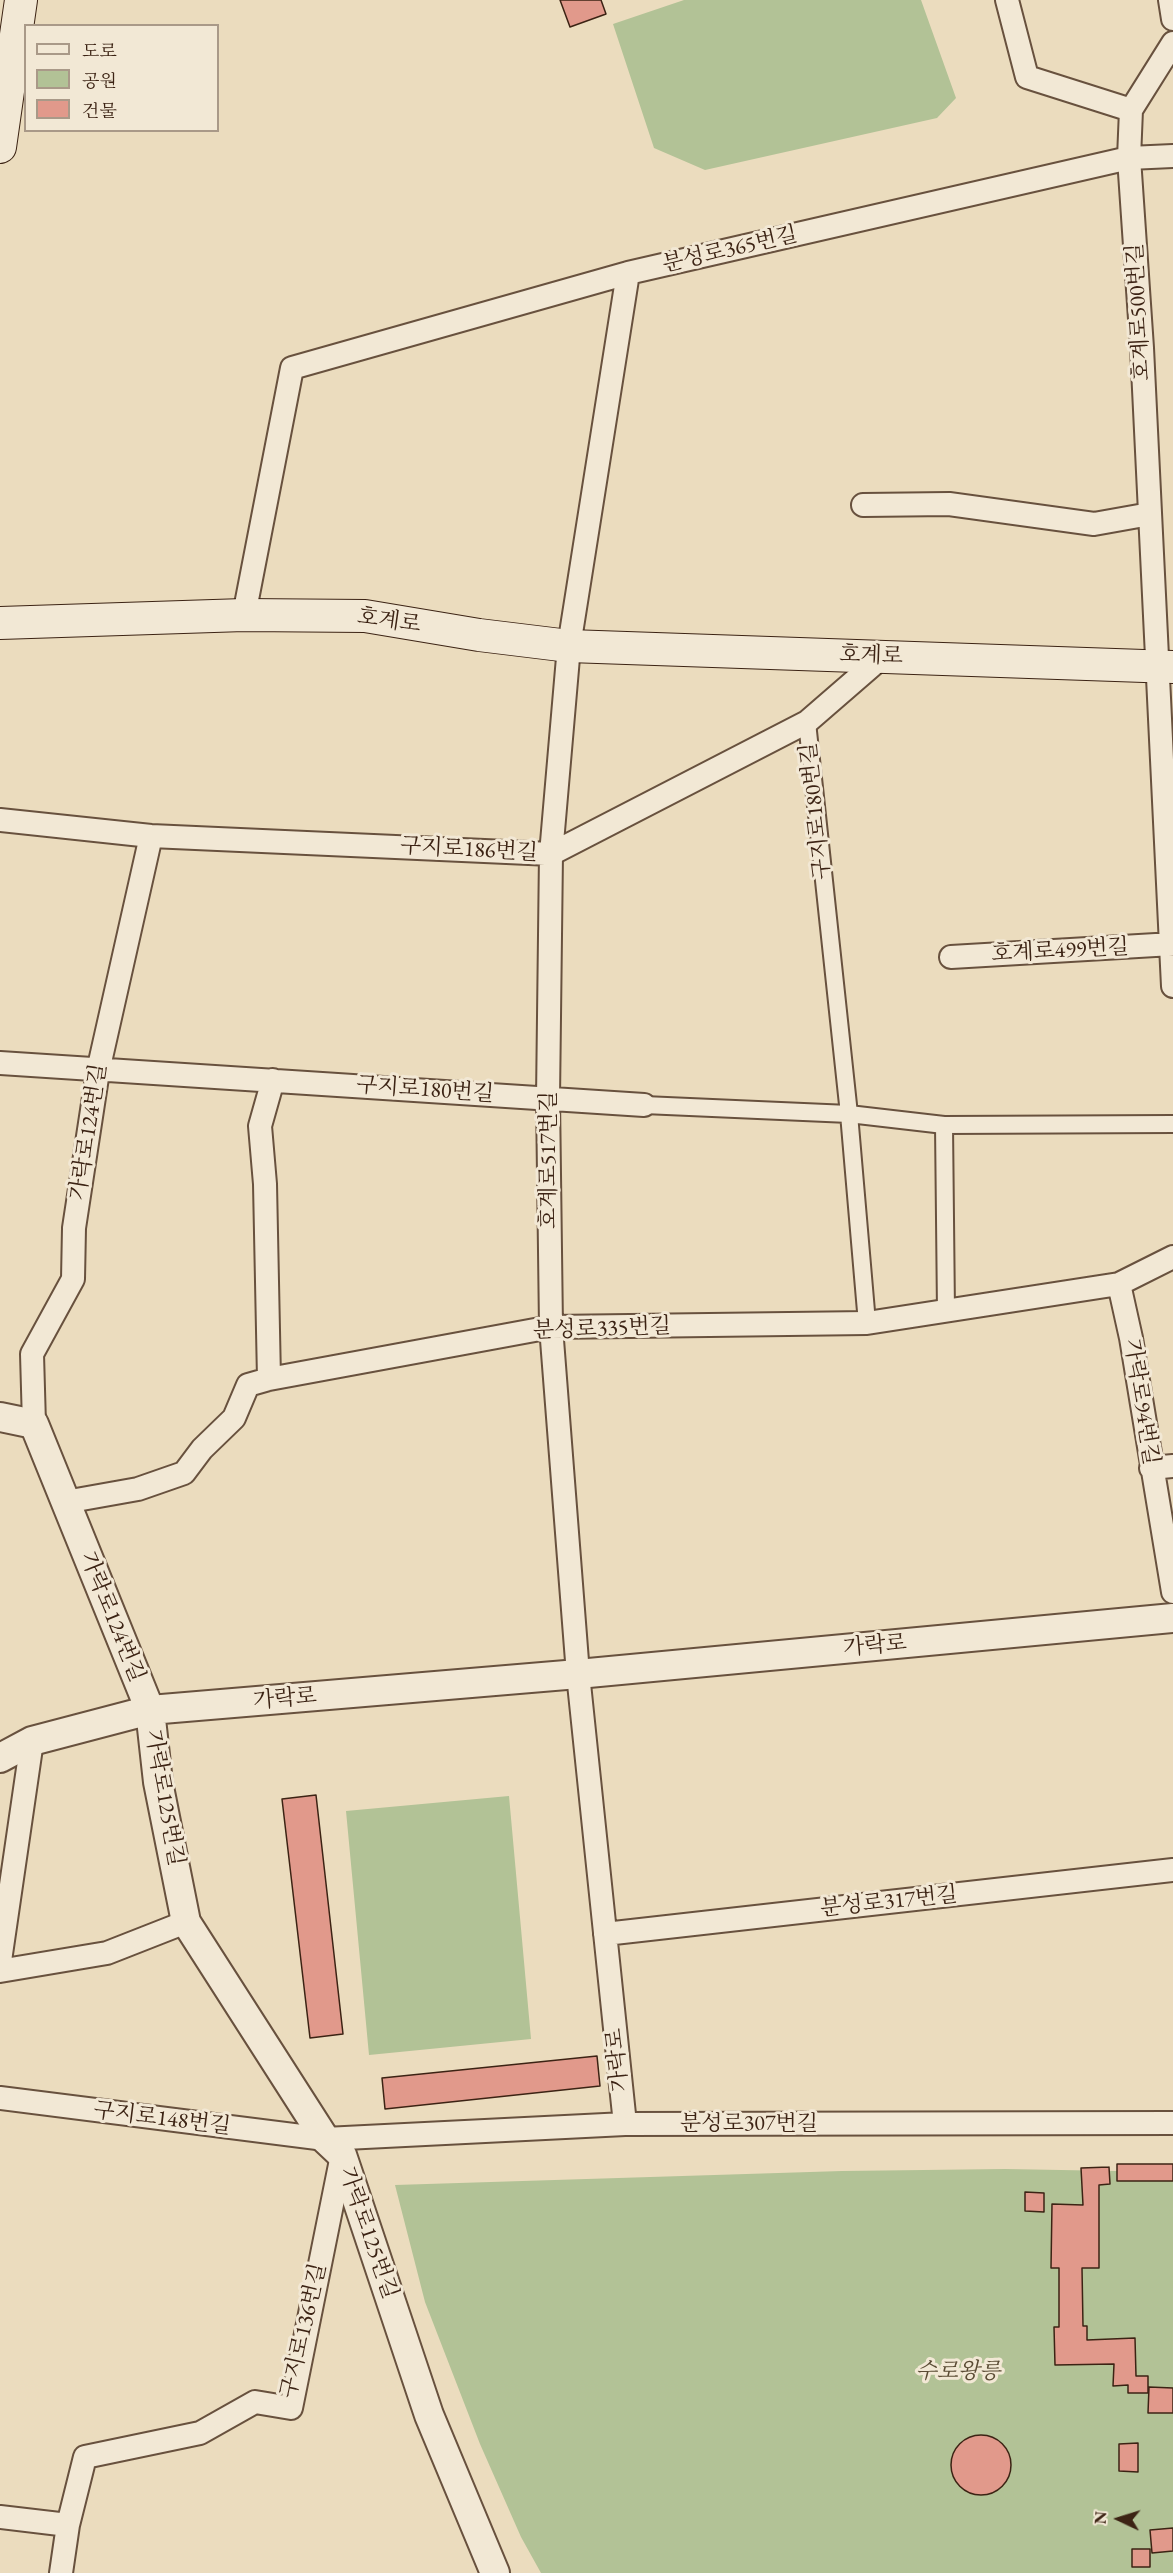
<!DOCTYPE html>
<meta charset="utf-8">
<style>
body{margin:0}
#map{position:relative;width:1173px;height:2573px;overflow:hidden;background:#ebdcbe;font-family:"EB Garamond","Noto Serif KR",serif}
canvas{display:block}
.legend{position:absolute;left:24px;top:24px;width:195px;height:108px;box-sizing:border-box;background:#f2e8d5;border:2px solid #a99988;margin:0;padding:8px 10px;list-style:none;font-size:18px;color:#3c2314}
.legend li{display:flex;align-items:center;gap:12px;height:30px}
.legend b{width:30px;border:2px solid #a99988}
.north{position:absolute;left:1089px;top:2489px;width:60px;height:60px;-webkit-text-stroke:4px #f2e8d5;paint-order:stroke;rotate:274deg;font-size:16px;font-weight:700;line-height:24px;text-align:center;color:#3c2314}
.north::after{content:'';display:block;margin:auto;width:21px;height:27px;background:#3c2314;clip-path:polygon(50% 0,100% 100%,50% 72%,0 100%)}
</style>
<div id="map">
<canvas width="1173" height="2573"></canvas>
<ul class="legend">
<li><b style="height:8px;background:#f2e8d5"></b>도로</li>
<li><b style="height:16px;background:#b2c296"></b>공원</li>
<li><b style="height:16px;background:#e1998b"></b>건물</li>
</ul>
<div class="north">N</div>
</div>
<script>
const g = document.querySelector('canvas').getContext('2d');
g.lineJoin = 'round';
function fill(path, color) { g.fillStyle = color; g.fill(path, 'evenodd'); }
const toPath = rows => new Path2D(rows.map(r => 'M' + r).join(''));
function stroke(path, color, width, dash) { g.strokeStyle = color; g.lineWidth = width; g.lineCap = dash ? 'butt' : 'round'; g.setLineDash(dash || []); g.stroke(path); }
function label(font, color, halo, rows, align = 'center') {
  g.font = font + ' "EB Garamond","Noto Serif KR",serif'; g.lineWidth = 6; g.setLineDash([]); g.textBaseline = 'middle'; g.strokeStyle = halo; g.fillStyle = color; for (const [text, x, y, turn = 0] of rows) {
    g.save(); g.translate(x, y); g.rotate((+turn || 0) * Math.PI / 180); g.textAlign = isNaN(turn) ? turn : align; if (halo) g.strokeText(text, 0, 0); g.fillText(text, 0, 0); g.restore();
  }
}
fill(toPath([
 [684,0,921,0,956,98,937,118,705,170,654,148,613,24],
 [509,1796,531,2039,369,2055,346,1811],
 [1005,2169,1173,2172,1173,2573,541,2573,521,2537,480,2444,425,2302,395,2185,842,2171]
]), '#b2c296');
const building = toPath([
 [560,0,601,0,606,14,570,27,560,0],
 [316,1795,343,2034,310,2038,282,1799,316,1795],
 [597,2056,600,2086,385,2109,382,2078,597,2056],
 [1117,2164,1173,2164,1173,2181,1117,2181,1117,2164],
 [1109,2167,1110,2184,1099,2185,1099,2268,1082,2268,1083,2326,1087,2326,1087,2340,1135,2338,1136,2376,1148,2376,1148,2393,1128,2393,1128,2385,1113,2386,1114,2364,1055,2365,1054,2327,1059,2327,1059,2268,1051,2268,1052,2204,1083,2205,1081,2168,1109,2167],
 [1025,2192,1044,2193,1044,2212,1025,2211,1025,2192],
 [1149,2387,1173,2388,1173,2413,1148,2413,1149,2387],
 '951 2465a30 30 0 1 1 60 0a30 30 0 1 1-60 0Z',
 [1138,2443,1138,2472,1119,2471,1119,2444,1138,2443],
 [1173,2528,1173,2551,1152,2553,1150,2530,1173,2528],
 [1132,2549,1150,2549,1150,2567,1132,2567,1132,2549]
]);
fill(building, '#e1998b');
stroke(building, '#3c2314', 1.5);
const pedestrian = toPath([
 [807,722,849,1114,867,1323],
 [644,1105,849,1114,944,1125,1173,1124],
 [944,1125,946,1312]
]);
const minor = toPath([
 [1007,0,1027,77,1131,110],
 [1170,0,1173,19],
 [1173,43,1131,110,1129,158,1142,348,1173,986],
 [863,505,949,504,1094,524,1150,514],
 [244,615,292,368,628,273,1129,158,1173,156],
 [0,820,151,836,551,854,807,722,882,657],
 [951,957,1173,944],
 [0,1063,644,1105],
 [1119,1284,1131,1338,1173,1592],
 [269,1379,265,1184,260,1126,273,1080],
 [34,1424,32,1354,73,1279,74,1228,98,1071,151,836],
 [1151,1468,1173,1466],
 [65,1502,138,1489,184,1473,202,1449,234,1418,248,1385,269,1379,551,1327,867,1323,1119,1284,1173,1257],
 [605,1934,1173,1870],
 [0,1961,32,1741],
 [0,1971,107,1953,186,1922],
 [0,2098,325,2139,625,2124,1173,2123],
 [625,2124,578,1674,551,1327,548,1098,551,854,569,646,628,273],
 [0,2517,68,2525,85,2457,200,2433,255,2402,291,2408,342,2155],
 [61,2573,68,2525]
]);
const tertiary = toPath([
 [0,1417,34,1424,150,1710,158,1782,186,1922,325,2139,342,2155,429,2415,495,2573],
 [0,1758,32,1741,150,1710,578,1674,1173,1618]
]);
const secondary = toPath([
 [0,147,21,0],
 [0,623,244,615,365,616,479,635,569,646,1173,667]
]);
stroke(pedestrian, '#68513e', 20);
stroke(minor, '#68513e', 26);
stroke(tertiary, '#68513e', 32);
stroke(secondary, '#3c2314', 34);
stroke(pedestrian, '#f2e8d5', 16);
stroke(minor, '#f2e8d5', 22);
stroke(tertiary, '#f2e8d5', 28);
stroke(secondary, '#f2e8d5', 32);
label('22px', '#3c2314', '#f2e8d5', [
 ["분성로365번길",730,250,-13],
 ["호계로500번길",1139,312,-93],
 ["호계로",389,621,8],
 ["호계로",871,656,2],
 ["구지로180번길",816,811,-96],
 ["구지로186번길",469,850,3],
 ["호계로499번길",1060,951,-3],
 ["구지로180번길",425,1090,4],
 ["가락로124번길",89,1132,-81],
 ["호계로517번길",549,1160,-90],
 ["분성로335번길",602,1329,-2],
 ["가락로94번길",1141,1402,81],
 ["가락로124번길",112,1617,68],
 ["가락로",875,1646,-5],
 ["가락로",285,1699,-5],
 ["가락로125번길",164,1798,80],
 ["분성로317번길",889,1902,-6],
 ["가락로",618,2060,-96],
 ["구지로148번길",162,2119,7],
 ["분성로307번길",749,2124],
 ["가락로125번길",368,2233,71],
 ["구지로136번길",304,2331,-77]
]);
label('italic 22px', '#5a4b34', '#f2e8d5', [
 ["수로왕릉",958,2372]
]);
</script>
